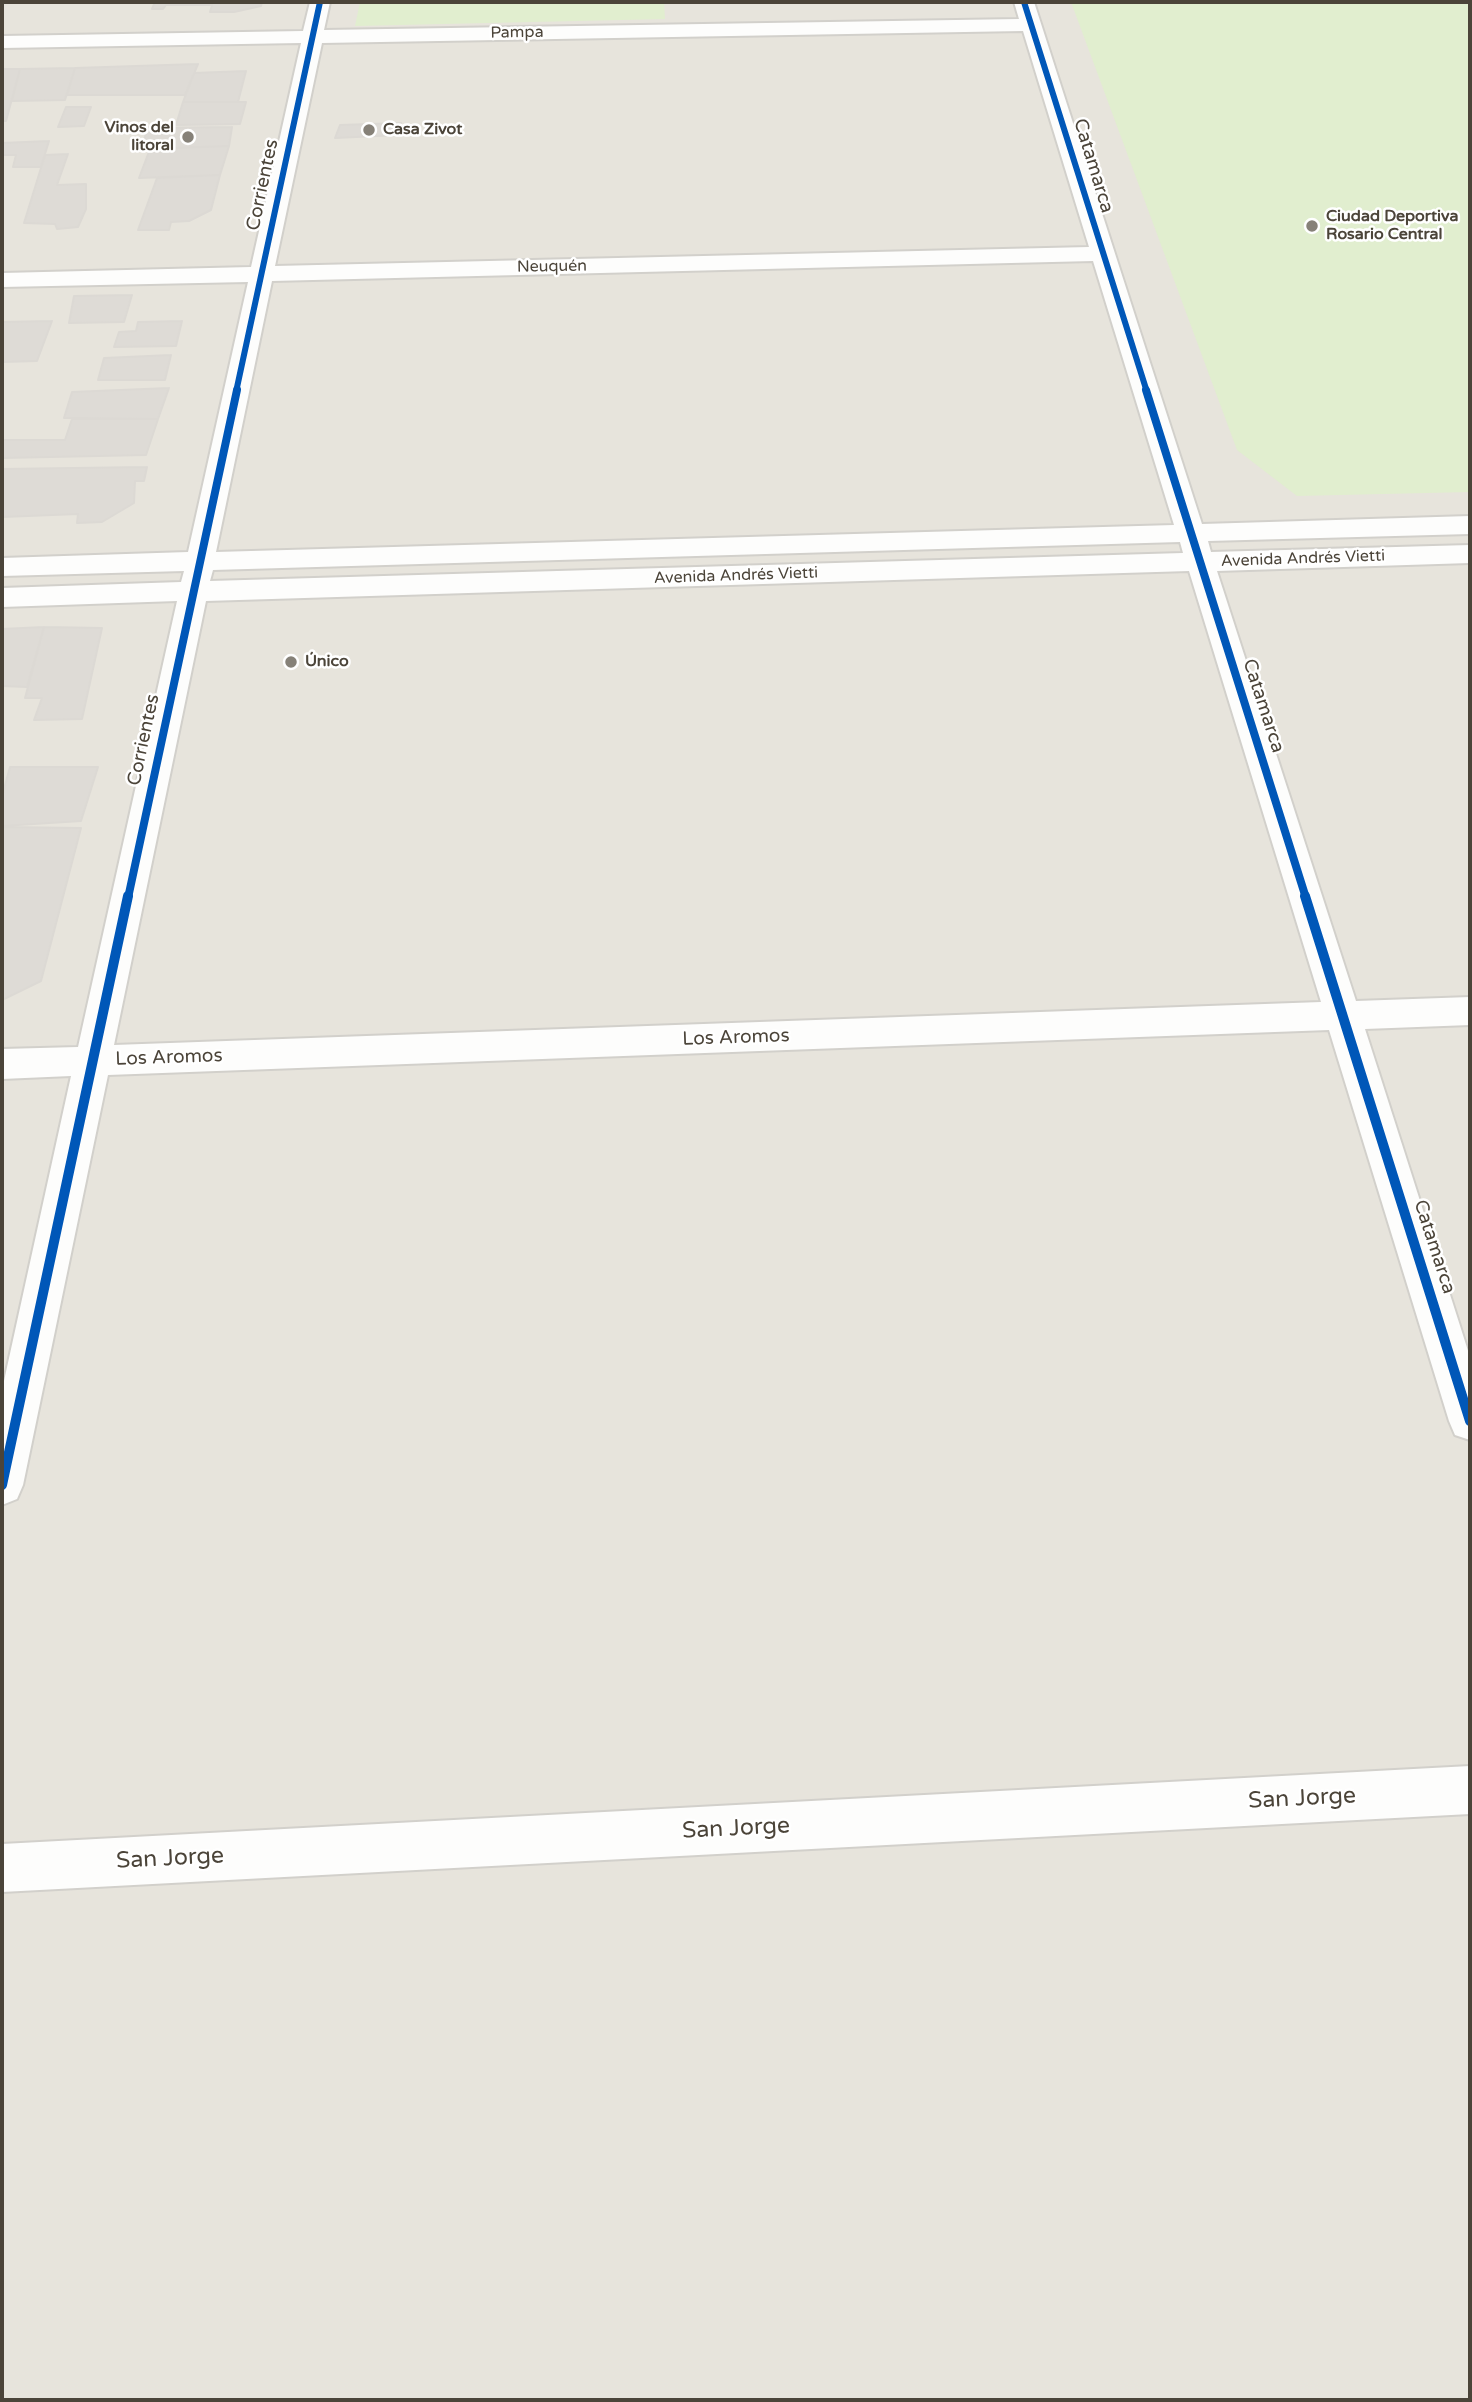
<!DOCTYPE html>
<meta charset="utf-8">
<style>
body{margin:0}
#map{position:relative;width:1472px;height:2402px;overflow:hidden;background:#f4f2ee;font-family:"Varela Round",sans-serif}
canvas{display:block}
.frame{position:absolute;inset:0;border:4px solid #4b4439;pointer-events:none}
</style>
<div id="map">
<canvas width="1472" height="2402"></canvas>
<div class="frame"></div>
</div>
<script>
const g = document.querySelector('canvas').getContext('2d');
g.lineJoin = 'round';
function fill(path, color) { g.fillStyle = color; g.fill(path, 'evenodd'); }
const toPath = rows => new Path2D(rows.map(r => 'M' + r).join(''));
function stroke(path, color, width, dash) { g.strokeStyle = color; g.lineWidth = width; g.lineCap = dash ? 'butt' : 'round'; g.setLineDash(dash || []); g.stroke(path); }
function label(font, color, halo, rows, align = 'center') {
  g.font = font + ' "Varela Round",sans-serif'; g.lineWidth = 5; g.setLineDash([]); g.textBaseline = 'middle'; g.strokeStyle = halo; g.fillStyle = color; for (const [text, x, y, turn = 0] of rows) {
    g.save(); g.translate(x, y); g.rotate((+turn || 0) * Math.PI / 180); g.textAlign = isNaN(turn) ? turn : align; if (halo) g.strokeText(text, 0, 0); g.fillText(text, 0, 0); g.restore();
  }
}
fill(toPath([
 [2,2,1470,2,1470,2400,2,2400]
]), '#e7e4dc');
fill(toPath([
 [360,2,664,2,665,19,355,26],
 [1071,2,1470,2,1470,492,1297,496,1237,450]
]), '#e1eecf');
const building = toPath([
 [155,2,213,2,212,5,166,5,163,9,152,9,155,2],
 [213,2,262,2,261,6,234,12,210,12,213,2],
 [198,64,185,95,67,95,75,68,198,64],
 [75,68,65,100,12,101,20,69,75,68],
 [2,69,20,69,6,121,2,121,2,69],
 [246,71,238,102,183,102,194,73,246,71],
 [183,102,246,102,240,124,176,125,183,102],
 [66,107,91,107,84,126,58,127,66,107],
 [401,123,399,135,335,138,340,125,401,123],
 [232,127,229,146,141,149,148,128,232,127],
 [49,141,41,167,13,167,16,155,2,155,2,143,49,141],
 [229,146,220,175,139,178,150,149,229,146],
 [68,154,57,185,86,184,86,209,78,227,57,229,55,224,24,223,45,155,68,154],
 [220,175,211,210,189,221,171,222,169,230,138,230,157,178,220,175],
 [132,295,124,322,69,323,74,296,132,295],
 [52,321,37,361,2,362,2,322,52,321],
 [182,321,176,346,114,347,119,332,136,331,138,322,182,321],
 [171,355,165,380,98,380,104,358,171,355],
 [169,388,158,419,64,418,72,392,169,388],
 [72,419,158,419,146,455,2,458,2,440,65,440,72,419],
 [147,467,144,481,135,481,134,503,102,522,77,523,78,514,2,517,2,469,147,467],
 [44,627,27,687,2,686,2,629,44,627],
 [44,627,102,628,82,719,34,720,42,698,25,698,44,627],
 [10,767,98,767,81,821,2,826,2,796,10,767],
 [2,827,81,828,41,981,2,1000,2,827]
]);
fill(building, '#dedbd6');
stroke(building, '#dcd9d4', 2);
const street = toPath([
 [310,2,330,2,324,30,1019,19,1014,2,1034,2,1202,524,1470,516,1470,534,1208,541,1211,552,1470,545,1470,563,1217,571,1356,1001,1470,997,1470,1025,1365,1029,1470,1357,1470,1440,1455,1435,1449,1421,1329,1030,108,1075,23,1485,17,1499,2,1505,2,1390,71,1076,2,1079,2,1049,78,1047,177,601,2,607,2,588,181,582,184,571,2,576,2,558,188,552,248,282,2,287,2,273,251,267,301,43,2,48,2,36,303,31,310,2],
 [1023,31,1089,247,275,266,322,43,1023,31],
 [1093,261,1174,525,216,552,272,281,1093,261],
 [1180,542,1183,553,210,581,213,570,1180,542],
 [1189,571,1321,1002,114,1045,206,601,1189,571],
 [1470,1766,1470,1814,2,1892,2,1844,1470,1766]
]);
stroke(street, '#d2d0cb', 4);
fill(street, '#fdfdfc');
stroke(toPath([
 [1024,2,1147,392],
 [236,392,320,2]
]), '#0057b8', 6);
stroke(toPath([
 [1146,390,1306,898],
 [128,898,237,390]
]), '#0057b8', 8);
stroke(toPath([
 [1305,896,1470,1421],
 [2,1485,128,896]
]), '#0057b8', 10);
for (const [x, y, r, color] of [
 [369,130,7,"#868178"],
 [188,137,7,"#868178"],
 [1312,226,7,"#868178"],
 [291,662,7,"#868178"]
]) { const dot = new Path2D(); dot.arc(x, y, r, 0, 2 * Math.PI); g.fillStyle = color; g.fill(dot); stroke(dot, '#fff', 2.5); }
label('16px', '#4b4439', '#fff', [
 ["Pampa",517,33,-1],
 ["Neuquén",552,267,-1],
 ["Avenida Andrés Vietti",1303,559,-2],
 ["Avenida Andrés Vietti",736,576,-2]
]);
label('bold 16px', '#4b4439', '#fff', [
 ["Vinos del",174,128,"right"],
 ["litoral",174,146,"right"],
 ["Casa Zivot",383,130],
 ["Ciudad Deportiva",1326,217],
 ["Rosario Central",1326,235],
 ["Único",305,662]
], 'left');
label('19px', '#4b4439', '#fff', [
 ["Catamarca",1093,166,73],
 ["Corrientes",263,185,-78],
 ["Catamarca",1263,706,72],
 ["Corrientes",144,740,-78],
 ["Los Aromos",736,1038,-2],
 ["Los Aromos",169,1058,-2],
 ["Catamarca",1434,1247,72]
]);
label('23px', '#4b4439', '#fff', [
 ["San Jorge",1302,1799,-3],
 ["San Jorge",736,1829,-3],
 ["San Jorge",170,1859,-3]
]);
</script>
